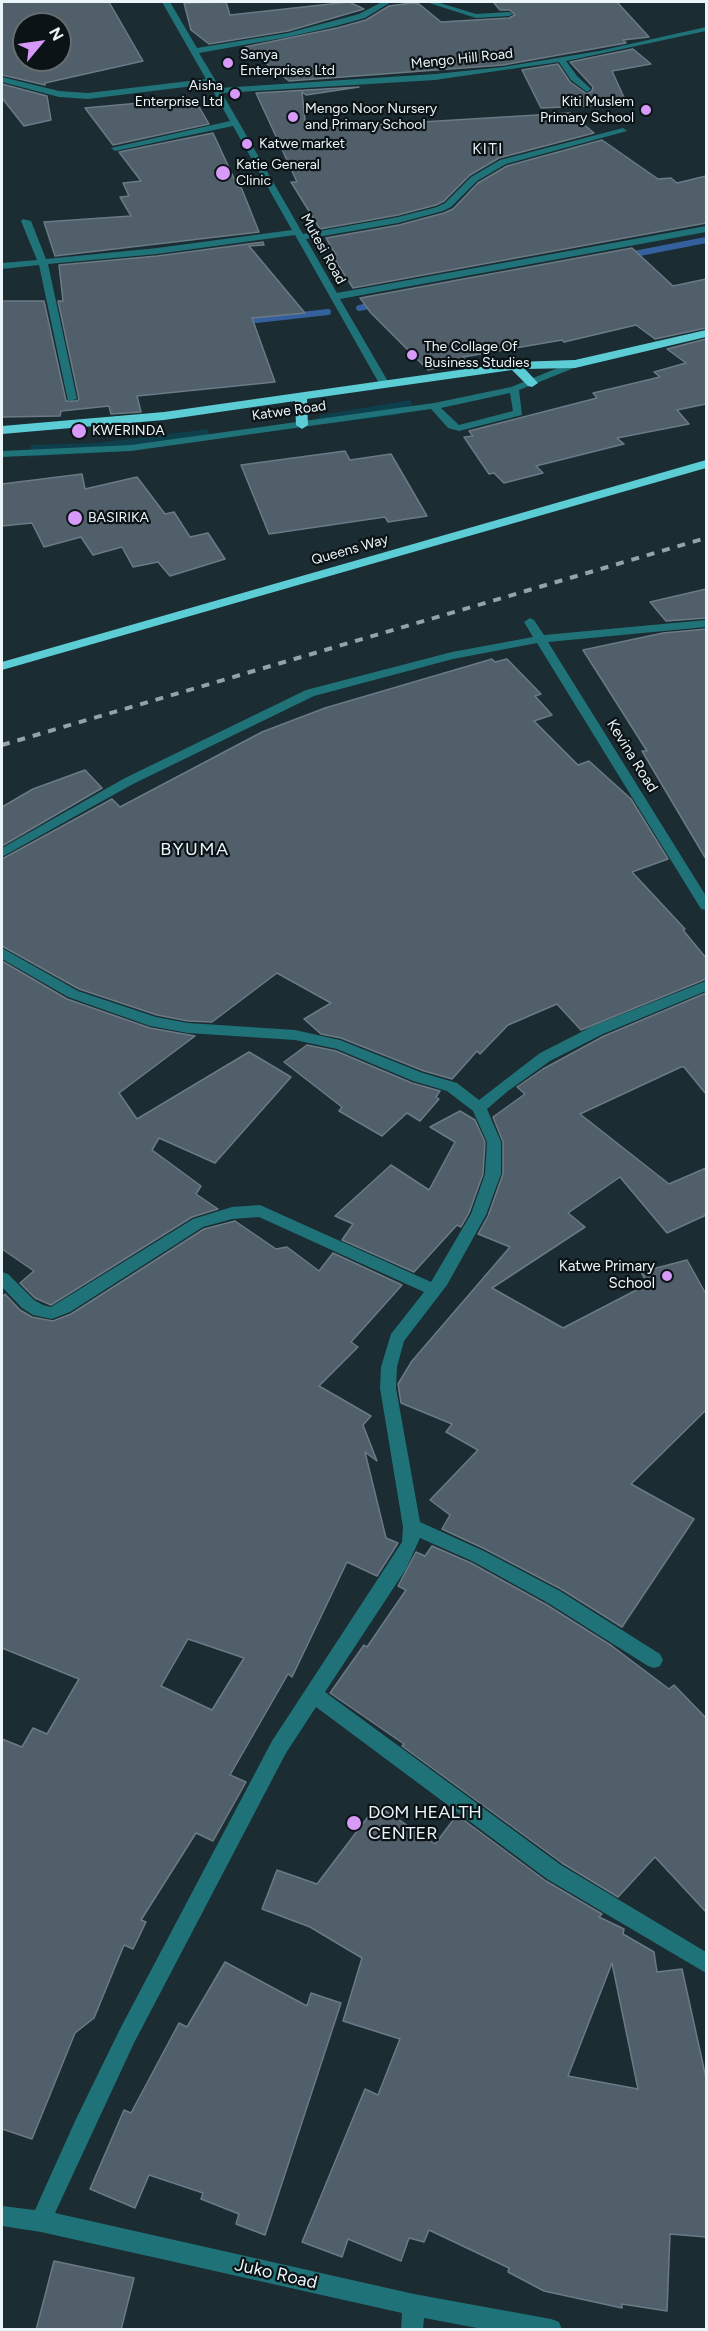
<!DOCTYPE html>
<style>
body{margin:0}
#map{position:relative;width:708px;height:2331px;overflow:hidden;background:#1b2c32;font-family:Figtree,sans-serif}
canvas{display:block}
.frame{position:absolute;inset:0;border:3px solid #eaf5f9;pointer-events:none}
.north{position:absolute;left:12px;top:12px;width:60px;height:60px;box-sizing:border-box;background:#0c1316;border:2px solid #656d71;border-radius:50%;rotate:61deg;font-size:16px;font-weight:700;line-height:24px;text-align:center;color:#eaf5f9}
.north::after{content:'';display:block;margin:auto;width:21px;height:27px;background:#d89af8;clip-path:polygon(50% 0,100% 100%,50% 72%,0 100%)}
</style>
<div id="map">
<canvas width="708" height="2331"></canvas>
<div class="frame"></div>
<div class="north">N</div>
</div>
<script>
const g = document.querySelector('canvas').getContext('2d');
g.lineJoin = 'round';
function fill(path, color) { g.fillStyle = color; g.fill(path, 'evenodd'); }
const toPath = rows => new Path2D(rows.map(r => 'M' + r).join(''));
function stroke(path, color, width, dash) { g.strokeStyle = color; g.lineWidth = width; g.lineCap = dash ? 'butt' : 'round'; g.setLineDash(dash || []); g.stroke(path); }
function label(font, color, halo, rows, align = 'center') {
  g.font = font + ' Figtree,sans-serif'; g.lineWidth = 4.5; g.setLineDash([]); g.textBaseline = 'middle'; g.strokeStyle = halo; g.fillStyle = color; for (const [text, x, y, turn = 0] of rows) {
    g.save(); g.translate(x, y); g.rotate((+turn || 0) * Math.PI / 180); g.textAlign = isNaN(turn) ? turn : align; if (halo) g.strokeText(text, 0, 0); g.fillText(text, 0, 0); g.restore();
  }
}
fill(toPath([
 [410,400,413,405,398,415,326,424,319,424,316,420,321,415],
 [208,429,210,439,103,451,29,457,31,445,97,443]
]), '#0e3f4c');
stroke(toPath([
 [624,256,706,240],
 [359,308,379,304],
 [239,322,328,312]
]), '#35609e', 6);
const building = toPath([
 [2,2,109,2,143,61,45,83,45,85,2,75,2,2],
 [24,24,60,24,60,60,24,60,24,24],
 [226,2,230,15,349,2,364,9,288,31,209,44,191,30,184,3,226,2],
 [493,2,617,2,649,37,623,40,626,43,503,65,289,81,245,47,337,28,366,20,389,6,411,3,419,4,441,22,509,18,515,15,510,10,500,10,493,2],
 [633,49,651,64,612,71,627,104,541,108,522,70,558,64,570,82,587,94,592,91,593,87,570,62,633,49],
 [2,84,47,96,51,120,24,126,2,98,2,84],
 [359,87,306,95,302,92,306,129,570,113,594,133,499,158,470,175,444,201,436,205,398,215,320,229,291,182,297,182,256,93,359,87],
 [194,98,209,124,113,145,85,108,194,98],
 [213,133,238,187,241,187,259,232,55,256,44,222,131,216,120,197,129,196,123,183,141,181,119,152,213,133],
 [602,140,658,179,671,178,677,183,706,176,706,223,353,288,332,255,336,255,326,238,399,225,444,213,453,209,478,183,507,166,602,140],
 [263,242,264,245,249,246,305,313,252,318,275,382,137,396,141,412,111,414,109,406,61,411,60,416,2,417,2,301,44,301,66,401,77,401,79,399,58,301,63,301,59,265,157,256,263,242],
 [632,248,673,286,706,279,706,328,655,339,636,325,564,342,562,340,463,357,468,362,428,370,371,313,360,298,632,248],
 [706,339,706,404,677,410,689,424,617,438,624,444,536,466,543,473,504,483,494,473,489,474,464,437,473,436,469,431,597,398,593,393,660,377,654,372,686,363,667,349,706,339],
 [345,451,350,460,391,454,427,516,388,522,385,517,269,534,241,465,345,451],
 [82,474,85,489,137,477,165,514,174,512,190,537,208,533,225,559,170,576,158,562,133,567,122,547,93,555,81,537,44,547,32,523,2,526,2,484,82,474],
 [706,589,706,618,666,621,650,602,706,589],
 [706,629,706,859,642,751,647,751,583,650,663,633,706,629],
 [492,659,495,662,507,659,541,694,535,696,552,715,534,721,578,765,589,761,631,799,668,859,632,872,685,929,683,930,706,958,706,979,581,1030,557,1004,508,1025,480,1054,477,1051,452,1079,424,1071,341,1038,321,1034,304,1019,331,1003,277,973,212,1022,188,1021,157,1015,79,989,2,946,2,859,112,799,120,807,262,732,325,708,492,659],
 [85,770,102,788,2,846,2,807,33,789,85,770],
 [2,961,67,999,150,1028,195,1036,119,1093,137,1119,249,1052,291,1077,215,1163,159,1138,152,1150,201,1186,196,1194,218,1209,192,1217,51,1305,35,1298,20,1283,34,1271,2,1249,2,961],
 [706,993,706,1094,684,1067,681,1067,580,1114,669,1184,706,1168,706,1215,667,1233,620,1177,568,1213,585,1227,492,1288,563,1328,648,1284,641,1272,687,1260,706,1294,706,1410,631,1484,694,1519,622,1627,561,1589,485,1549,442,1529,450,1515,430,1500,478,1450,446,1432,452,1424,401,1403,398,1384,412,1361,510,1247,478,1234,488,1216,503,1174,503,1142,493,1117,525,1094,517,1087,543,1069,604,1036,706,993],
 [307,1045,336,1051,412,1083,440,1091,436,1097,439,1099,420,1121,407,1113,382,1136,339,1111,342,1107,284,1062,307,1045],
 [460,1111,475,1120,485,1142,483,1174,469,1213,461,1227,457,1225,414,1272,342,1240,353,1224,335,1216,391,1165,429,1190,455,1142,430,1127,460,1111],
 [235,1221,276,1249,287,1247,319,1271,333,1253,402,1285,351,1342,358,1347,319,1386,371,1416,363,1425,377,1461,365,1452,386,1538,398,1543,377,1576,347,1562,292,1677,288,1674,230,1775,246,1782,213,1841,196,1833,141,1920,146,1922,133,1949,124,1945,94,2018,75,2033,32,2139,2,2129,2,1739,22,1747,33,1728,47,1734,79,1679,2,1648,2,1297,5,1294,20,1310,32,1317,53,1321,71,1314,204,1229,235,1221],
 [188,1639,244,1658,212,1710,161,1686,188,1639],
 [432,1546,471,1563,547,1605,612,1646,669,1689,674,1685,706,1718,706,1912,655,1857,618,1897,562,1863,402,1746,404,1744,330,1693,364,1645,367,1647,406,1590,398,1586,416,1552,425,1556,432,1546],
 [377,1805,435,1844,457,1815,546,1881,602,1914,599,1917,624,1929,623,1934,654,1952,657,1972,682,1969,706,2078,706,2237,670,2234,667,2311,622,2304,622,2308,544,2291,508,2272,509,2268,429,2230,424,2242,409,2238,401,2261,348,2239,342,2257,302,2242,365,2089,378,2095,400,2039,343,2021,362,1958,310,1927,262,1909,277,1870,317,1884,377,1805],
 [612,1963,638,2089,568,2076,612,1963],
 [225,1962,307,2006,311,1993,341,2003,265,2235,236,2224,239,2214,201,2199,203,2193,149,2175,135,2208,90,2189,124,2110,131,2113,179,2023,187,2027,225,1962],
 [54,2261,134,2278,121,2330,36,2330,54,2261]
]);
fill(building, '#505f69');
stroke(building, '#6b7b86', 1.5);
fill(toPath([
 [162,2,170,2,197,48,288,33,359,14,382,2,391,2,365,18,336,26,288,37,199,53,220,88,435,74,503,67,599,51,706,27,706,31,566,61,577,76,591,89,587,92,571,80,559,62,435,80,222,93,303,234,398,217,437,207,445,203,471,177,500,160,623,128,627,131,506,164,477,181,451,207,443,211,398,223,306,239,337,293,706,226,706,232,340,299,390,385,385,388,380,385,295,235,157,254,48,264,77,399,68,401,39,265,2,269,2,263,37,260,21,221,23,219,31,221,46,259,157,248,292,230,233,126,115,151,111,148,230,121,209,84,88,99,59,97,2,82,2,77,59,91,88,93,206,79,162,2],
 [426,2,437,2,476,14,509,12,513,14,509,16,476,18,426,2],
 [575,361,580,364,579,366,519,390,522,415,459,431,448,428,431,409,131,451,2,457,2,451,131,445,434,403,511,387,575,361],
 [510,393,513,411,459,425,441,408,510,393],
 [530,618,534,620,544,635,706,620,706,627,548,642,706,896,706,910,701,909,537,643,453,659,314,696,133,784,2,857,2,848,125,778,306,690,452,652,533,637,524,622,530,618],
 [2,948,78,991,156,1017,188,1023,295,1030,340,1040,423,1073,457,1083,479,1100,540,1053,593,1026,706,981,706,991,603,1034,550,1061,508,1091,487,1109,501,1142,501,1174,486,1215,447,1285,404,1341,397,1367,396,1388,420,1522,484,1551,560,1591,660,1654,663,1660,660,1666,654,1668,648,1666,548,1603,472,1561,420,1538,406,1569,325,1692,561,1865,706,1952,706,1973,547,1879,316,1707,286,1753,134,2043,55,2213,414,2294,551,2319,559,2322,562,2330,488,2330,424,2318,423,2330,401,2330,402,2313,41,2232,2,2226,2,2206,35,2210,76,2119,120,2029,272,1741,402,1542,403,1527,380,1388,381,1367,391,1334,424,1292,259,1217,232,1219,203,1227,70,1312,52,1319,33,1315,22,1308,2,1287,2,1272,8,1274,34,1300,43,1305,51,1307,193,1219,232,1207,260,1205,431,1282,471,1214,485,1174,487,1142,473,1111,447,1091,413,1081,337,1049,295,1040,188,1033,150,1026,68,997,2,959,2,948]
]), '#1f7378');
fill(toPath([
 [706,330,706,337,575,368,525,369,538,383,532,387,528,386,512,370,307,399,308,425,302,429,296,425,295,401,164,420,2,434,2,426,164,412,515,362,575,360,706,330],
 [706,460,706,468,2,670,2,662,706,460]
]), '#5ccdd5');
stroke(toPath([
 [2,745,706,538]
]), '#95a2a7', 4, [8, 8]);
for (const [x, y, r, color] of [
 [228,63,6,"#d89af8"],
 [235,94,6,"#d89af8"],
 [646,110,6,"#d89af8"],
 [293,117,6,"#d89af8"],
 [247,144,6,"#d89af8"],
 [223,173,8,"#d89af8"],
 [412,355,6,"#d89af8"],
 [79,431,8,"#d89af8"],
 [75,518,8,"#d89af8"],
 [667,1276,6,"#d89af8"],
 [354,1823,8,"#d89af8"]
]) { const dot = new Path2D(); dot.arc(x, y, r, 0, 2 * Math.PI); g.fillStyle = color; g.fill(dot); stroke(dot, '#0c1316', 2); }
label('14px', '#eaf5f9', '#0c1316', [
 ["Sanya",240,55],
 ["Enterprises Ltd",240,71],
 ["Aisha",223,86,"right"],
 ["Enterprise Ltd",223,102,"right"],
 ["Kiti Muslem",634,102,"right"],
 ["Primary School",634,118,"right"],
 ["Mengo Noor Nursery",305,109],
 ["and Primary School",305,125],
 ["Katwe market",259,144],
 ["Katie General",236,165],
 ["Clinic",236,181],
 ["The Collage Of",424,347],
 ["Business Studies",424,363],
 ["KWERINDA",92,431],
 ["BASIRIKA",88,518]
], 'left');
label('14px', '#eaf5f9', '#0c1316', [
 ["Mengo Hill Road",462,59,-6],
 ["Mutesi Road",323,249,61],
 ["Katwe Road",289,411,-8],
 ["Queens Way",350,550,-16]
]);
g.letterSpacing = '1.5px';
label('15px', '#eaf5f9', '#0c1316', [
 ["KITI",488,150]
]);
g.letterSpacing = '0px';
label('15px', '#eaf5f9', '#0c1316', [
 ["Kevina Road",632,756,58]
]);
label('15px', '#eaf5f9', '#0c1316', [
 ["Katwe Primary",655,1267],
 ["School",655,1284]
], 'right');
g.letterSpacing = '1.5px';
label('18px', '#eaf5f9', '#0c1316', [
 ["BYUMA",195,850]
]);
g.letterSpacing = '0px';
label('18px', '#eaf5f9', '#0c1316', [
 ["DOM HEALTH",368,1813],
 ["CENTER",368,1834]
], 'left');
label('18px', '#eaf5f9', '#0c1316', [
 ["Juko Road",276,2274,13]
]);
</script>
